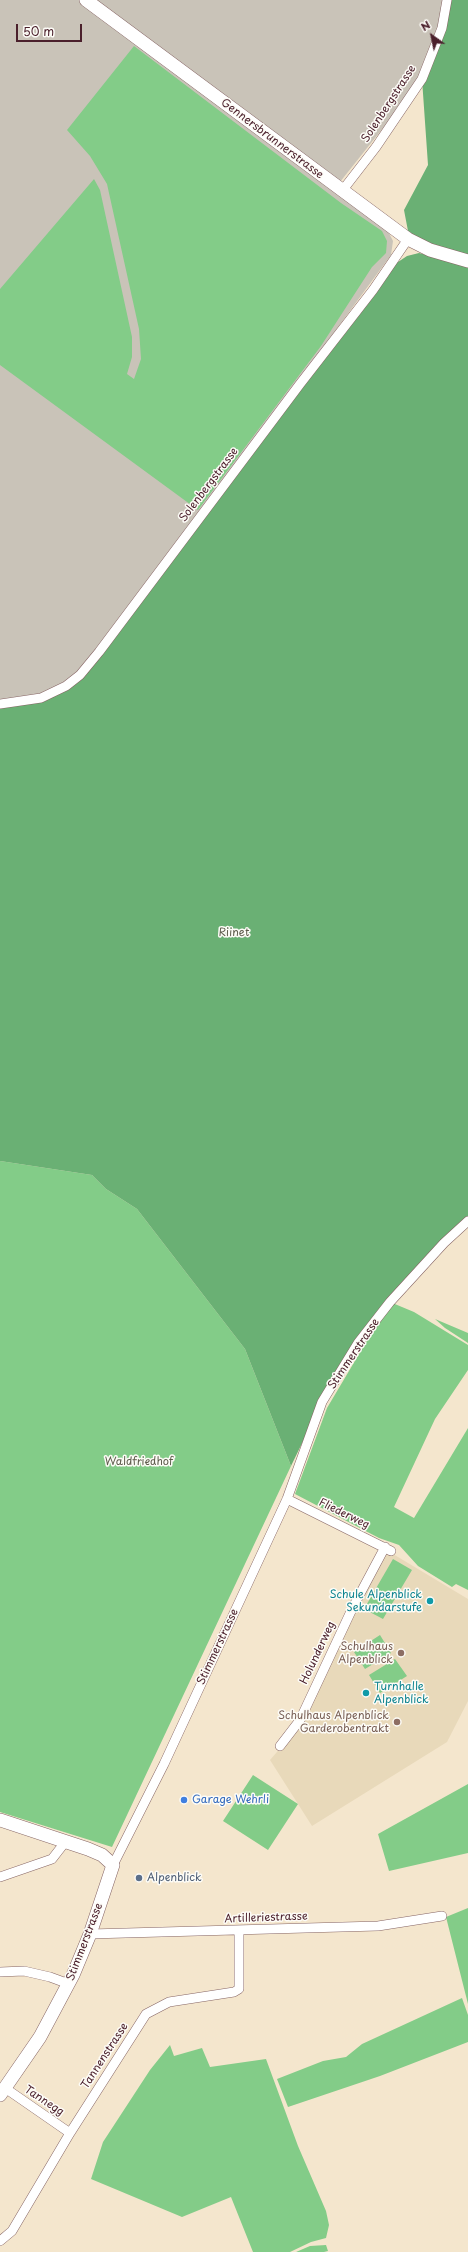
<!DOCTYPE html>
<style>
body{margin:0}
#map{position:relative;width:468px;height:2252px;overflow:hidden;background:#f4e6cd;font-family:"Playpen Sans",sans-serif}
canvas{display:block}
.north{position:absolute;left:412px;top:16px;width:40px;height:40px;-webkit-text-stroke:3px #fdfcf7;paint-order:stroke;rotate:327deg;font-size:11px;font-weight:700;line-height:16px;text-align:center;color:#4a1f2b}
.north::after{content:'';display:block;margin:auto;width:14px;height:18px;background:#4a1f2b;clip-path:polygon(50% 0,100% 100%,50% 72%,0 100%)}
.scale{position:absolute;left:16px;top:24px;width:66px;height:18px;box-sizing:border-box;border:2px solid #4a1f2b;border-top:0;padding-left:5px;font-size:12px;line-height:14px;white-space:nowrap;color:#4a1f2b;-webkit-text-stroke:3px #fdfcf7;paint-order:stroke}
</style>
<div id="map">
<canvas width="468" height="2252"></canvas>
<div class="north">N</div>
<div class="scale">50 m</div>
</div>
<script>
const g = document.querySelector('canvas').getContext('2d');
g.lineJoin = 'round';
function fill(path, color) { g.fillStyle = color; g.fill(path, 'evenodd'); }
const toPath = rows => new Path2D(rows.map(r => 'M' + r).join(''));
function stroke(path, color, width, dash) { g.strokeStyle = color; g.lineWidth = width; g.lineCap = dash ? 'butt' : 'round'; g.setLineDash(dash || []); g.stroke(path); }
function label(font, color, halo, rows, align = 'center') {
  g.font = font + ' "Playpen Sans",sans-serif'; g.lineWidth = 3; g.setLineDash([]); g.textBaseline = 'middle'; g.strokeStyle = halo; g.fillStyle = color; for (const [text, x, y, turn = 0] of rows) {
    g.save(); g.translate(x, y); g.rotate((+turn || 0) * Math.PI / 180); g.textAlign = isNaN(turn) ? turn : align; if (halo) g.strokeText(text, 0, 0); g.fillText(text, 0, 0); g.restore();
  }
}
fill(toPath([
 [388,1551,468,1599,468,1701,447,1742,312,1826,270,1760,302,1723,356,1606]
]), '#e8d9ba');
fill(toPath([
 [0,0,447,0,422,79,336,187,386,227,393,241,391,255,99,652,53,693,0,704]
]), '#c9c3b8');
fill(toPath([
 [134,46,341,203,382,231,387,241,386,253,372,267,321,346,198,510,0,365,0,289,94,179,100,190,132,337,132,357,127,374,134,379,141,359,139,329,107,184,90,156,67,130],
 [0,1161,92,1175,106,1189,137,1209,245,1349,291,1466,112,1847,0,1812],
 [390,1302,414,1312,468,1345,468,1370,435,1419,394,1507,414,1518,468,1428,468,1590,456,1584,452,1587,418,1566,399,1545,379,1538,295,1494,327,1408],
 [435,1319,468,1333,468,1343,445,1328],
 [393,1559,412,1570,383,1619,364,1609],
 [380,1635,391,1653,365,1669,354,1652],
 [395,1659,407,1676,380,1693,369,1675],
 [253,1775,298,1804,268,1850,223,1821],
 [468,1784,468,1853,389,1871,378,1834],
 [468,1908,468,2004,446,1917],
 [462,1998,468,2015,468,2042,380,2076,288,2107,277,2079,323,2061,346,2057,362,2044],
 [170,2045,174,2056,202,2048,210,2067,266,2059,298,2146,326,2211,329,2225,326,2238,311,2242,290,2252,253,2252,231,2197,182,2217,91,2179,103,2142,150,2070],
 [326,2245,328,2251,324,2252,296,2252,310,2246]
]), '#83cc88');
fill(toPath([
 [447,0,468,0,468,256,421,240,408,231,404,210,428,165,422,79],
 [419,253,468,266,468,1221,390,1302,322,1402,291,1466,245,1349,137,1209,106,1189,92,1175,0,1161,0,704,18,703,74,681,394,260,398,262,407,256]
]), '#6ab074');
const street = toPath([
 [342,191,376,147,422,79,442,28,447,0],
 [0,704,41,698,66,686,80,675,99,652,300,384,373,290,408,239],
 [287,1499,391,1551],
 [280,1746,300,1720,353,1607,385,1547],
 [113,1865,164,1764,287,1499,322,1402,358,1343,390,1302,444,1243,468,1221],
 [0,1877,52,1859,66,1841],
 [90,1934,378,1926,442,1916],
 [0,1972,24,1971,50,1977,69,1984],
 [5,2088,70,2133],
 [0,2241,12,2231,70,2133,146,2014,169,2002,234,1992,239,1989,239,1931]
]);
const secondary = toPath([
 [86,0,408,239,430,250,468,261],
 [0,1820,88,1849,102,1855,113,1865,90,1934,73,1975,40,2037,0,2095]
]);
stroke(street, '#866564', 10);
stroke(secondary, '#866564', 14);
stroke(street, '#fff', 9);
stroke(secondary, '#fff', 13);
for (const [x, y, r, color] of [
 [430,1601,4,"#0f9aa8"],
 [401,1653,4,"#8d6e63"],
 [366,1693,4,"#0f9aa8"],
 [397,1722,4,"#8d6e63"],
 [184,1800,4,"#3f7fe0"],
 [139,1878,4,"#5c6f8a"]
]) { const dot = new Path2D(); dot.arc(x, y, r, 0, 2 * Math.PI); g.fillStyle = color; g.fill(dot); stroke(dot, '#fdfcf7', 1.5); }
label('11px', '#4a1f2b', '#fdfcf7', [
 ["Solenbergstrasse",389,104,-57],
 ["Gennersbrunnerstrasse",272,139,37],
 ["Solenbergstrasse",209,485,-53],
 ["Stimmerstrasse",354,1354,-56],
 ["Fliederweg",344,1514,26],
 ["Stimmerstrasse",218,1647,-65],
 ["Holunderweg",318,1653,-65],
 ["Artilleriestrasse",266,1918,-2],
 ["Stimmerstrasse",85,1942,-69],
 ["Tannenstrasse",105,2056,-57],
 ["Tannegg",44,2101,34]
]);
label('11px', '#5e5c4c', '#fdfcf7', [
 ["Riinet",234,933],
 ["Waldfriedhof",139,1462]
]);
label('11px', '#0d838f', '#fdfcf7', [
 ["Schule Alpenblick",422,1595],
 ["Sekundarstufe",422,1608],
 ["Turnhalle",374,1687,"left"],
 ["Alpenblick",374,1700,"left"]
], 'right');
label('11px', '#785e54', '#fdfcf7', [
 ["Schulhaus",393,1647],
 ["Alpenblick",393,1660],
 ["Schulhaus Alpenblick",389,1716],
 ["Garderobentrakt",389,1729]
], 'right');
label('11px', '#366cbe', '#fdfcf7', [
 ["Garage Wehrli",192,1800]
], 'left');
label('11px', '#4e5e75', '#fdfcf7', [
 ["Alpenblick",147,1878]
], 'left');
</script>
